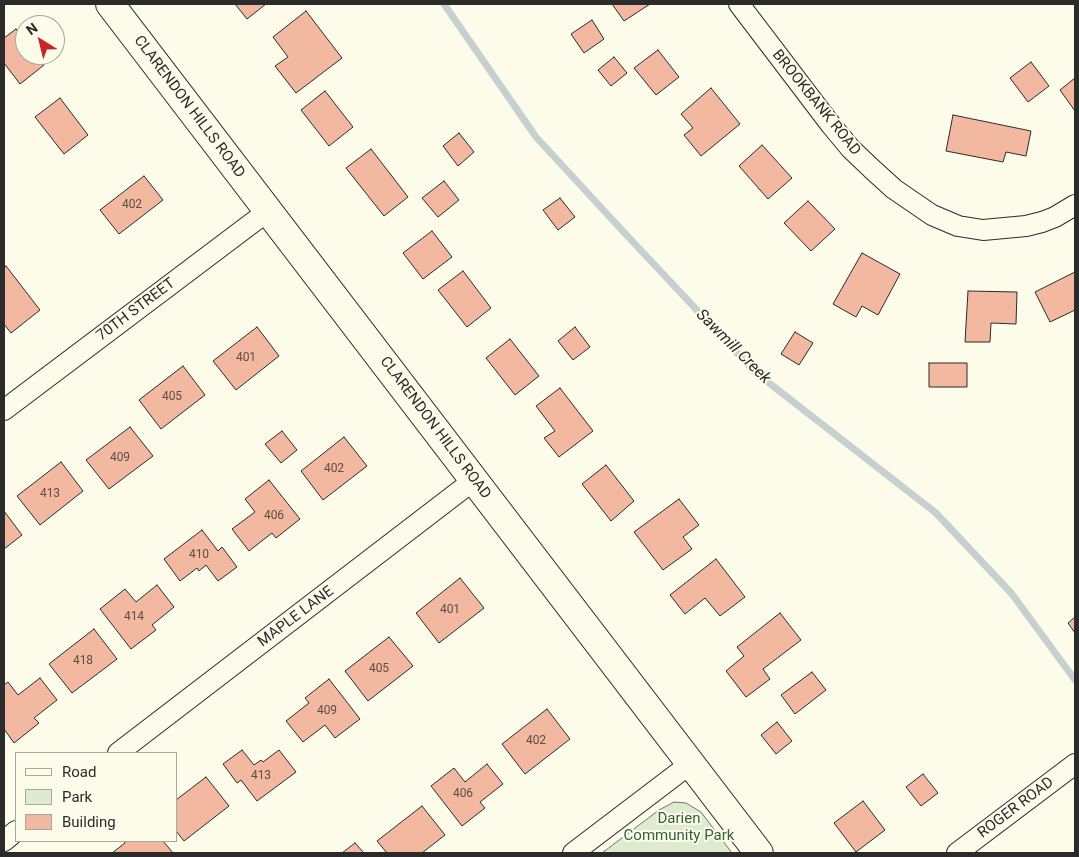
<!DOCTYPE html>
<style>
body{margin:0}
#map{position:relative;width:1079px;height:857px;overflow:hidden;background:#fdfbea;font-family:Roboto,sans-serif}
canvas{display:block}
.frame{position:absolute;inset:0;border:5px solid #2b2b2b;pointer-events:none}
.legend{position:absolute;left:15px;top:752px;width:162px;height:90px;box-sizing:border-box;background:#fdfbea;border:1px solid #a9a89e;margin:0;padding:6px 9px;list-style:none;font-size:15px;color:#2b2b2b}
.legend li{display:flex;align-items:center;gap:10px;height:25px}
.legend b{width:25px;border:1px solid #a9a89e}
.north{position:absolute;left:15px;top:15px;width:50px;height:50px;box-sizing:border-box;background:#fdfbea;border:1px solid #a9a89e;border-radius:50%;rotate:324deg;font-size:14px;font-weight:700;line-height:20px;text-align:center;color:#2b2b2b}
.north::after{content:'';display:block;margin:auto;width:18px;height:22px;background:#c62828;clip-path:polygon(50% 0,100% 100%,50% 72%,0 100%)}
</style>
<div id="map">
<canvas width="1079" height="857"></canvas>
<div class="frame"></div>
<ul class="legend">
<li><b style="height:6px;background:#fdfbea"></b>Road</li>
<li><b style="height:14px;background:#deebd1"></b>Park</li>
<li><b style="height:14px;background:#f2b8a0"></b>Building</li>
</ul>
<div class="north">N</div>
</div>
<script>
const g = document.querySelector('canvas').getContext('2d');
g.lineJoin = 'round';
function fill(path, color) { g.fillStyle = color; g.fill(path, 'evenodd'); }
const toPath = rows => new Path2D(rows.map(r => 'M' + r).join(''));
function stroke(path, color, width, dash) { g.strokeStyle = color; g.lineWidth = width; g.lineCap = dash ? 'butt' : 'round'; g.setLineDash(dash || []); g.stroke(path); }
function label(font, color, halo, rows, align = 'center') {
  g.font = font + ' Roboto,sans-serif'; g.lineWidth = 4; g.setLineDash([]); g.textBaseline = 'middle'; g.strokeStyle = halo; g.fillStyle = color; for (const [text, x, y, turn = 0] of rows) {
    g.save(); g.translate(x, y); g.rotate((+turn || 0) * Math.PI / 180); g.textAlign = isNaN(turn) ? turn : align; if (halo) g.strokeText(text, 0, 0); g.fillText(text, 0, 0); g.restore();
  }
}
const green = toPath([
 [674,802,686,803,701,812,732,853,602,853,659,810,674,802]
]);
fill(green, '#deebd1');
stroke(green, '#74746e', 1);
stroke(toPath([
 [444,4,536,137,619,227,755,372,936,513,1012,594,1075,680]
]), '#c7d0d0', 7);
const building = toPath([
 [235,4,266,4,247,19,235,4],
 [612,4,650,4,624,21,612,4],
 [306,11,342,58,296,93,275,66,288,57,273,37,306,11],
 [592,20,604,39,584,53,571,34,592,20],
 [16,29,25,40,25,55,36,55,44,65,20,84,4,63,4,38,16,29],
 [658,50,679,77,656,95,634,68,658,50],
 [614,57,627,73,611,86,598,70,614,57],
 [1031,62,1049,86,1028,102,1010,78,1031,62],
 [1075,78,1075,111,1060,90,1075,78],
 [711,88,740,124,701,156,684,135,693,128,681,114,711,88],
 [325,91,353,127,329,146,301,110,325,91],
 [60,98,88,135,64,154,35,117,60,98],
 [953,115,1031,131,1026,156,1006,152,1003,162,946,151,953,115],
 [459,133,474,152,458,166,443,146,459,133],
 [762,145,792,178,768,199,739,166,762,145],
 [371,149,408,197,384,216,346,168,371,149],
 [144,176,163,200,119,234,100,210,144,176],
 [444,181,459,200,438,217,422,198,444,181],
 [560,198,575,217,558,230,543,210,560,198],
 [808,201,835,229,811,251,784,223,808,201],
 [432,231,452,257,423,279,403,253,432,231],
 [862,253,900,274,878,315,862,306,856,317,833,304,862,253],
 [6,266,40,310,11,333,4,324,4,268,6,266],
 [463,271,491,308,467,327,438,290,463,271],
 [1075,272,1075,310,1050,322,1035,292,1075,272],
 [968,291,1017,292,1016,324,991,323,990,342,965,342,968,291],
 [257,327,279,356,236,390,213,361,257,327],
 [575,327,590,347,573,360,558,341,575,327],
 [795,332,813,343,799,365,781,354,795,332],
 [510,339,539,376,515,395,486,358,510,339],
 [929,363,967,363,967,387,929,387,929,363],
 [183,366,205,395,161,429,139,400,183,366],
 [560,388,593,431,559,457,544,438,555,431,536,406,560,388],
 [130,427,153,456,109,489,86,460,130,427],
 [282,431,297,450,281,463,265,444,282,431],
 [344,437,367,466,323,500,301,471,344,437],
 [61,462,83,491,40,525,17,496,61,462],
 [606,465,634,501,611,521,582,484,606,465],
 [269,480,300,519,276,538,272,533,249,551,232,529,255,512,245,499,269,480],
 [679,499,699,525,683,537,692,549,663,570,634,532,679,499],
 [4,511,22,535,4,549,4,511],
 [202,530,218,551,222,547,237,567,218,581,206,565,199,571,197,568,180,581,164,559,202,530],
 [716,559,745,597,720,616,705,598,685,614,670,595,716,559],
 [460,578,484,608,439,643,416,613,460,578],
 [157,585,174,607,152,625,156,630,131,649,100,609,125,589,136,602,157,585],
 [780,613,801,640,763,669,770,679,746,697,726,671,744,656,737,647,780,613],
 [1075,617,1075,633,1068,623,1075,617],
 [94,629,117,659,72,693,49,664,94,629],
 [389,637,413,666,368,701,345,671,389,637],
 [812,672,826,690,795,714,781,695,812,672],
 [40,678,57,700,34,718,39,723,14,743,4,729,4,685,8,682,18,695,40,678],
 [329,679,360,719,335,738,325,725,303,742,286,721,309,703,305,698,329,679],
 [547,709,570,739,525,774,502,744,547,709],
 [777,722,792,741,776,754,761,735,777,722],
 [242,750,254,765,261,760,263,762,279,750,296,772,257,801,241,780,237,783,223,764,242,750],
 [487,764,503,784,480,802,485,808,462,826,431,786,454,768,465,782,487,764],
 [923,774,938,793,921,806,906,787,923,774],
 [206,777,229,806,184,841,176,831,176,800,206,777],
 [863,801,885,830,856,852,834,823,863,801],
 [422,806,445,835,422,853,387,853,377,841,422,806],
 [124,841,163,841,173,853,112,853,125,843,124,841],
 [355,843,364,853,342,853,355,843]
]);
fill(building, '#f2b8a0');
stroke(building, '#2b2b2b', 1);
const street = toPath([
 [739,4,831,125,851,149,872,169,894,189,932,215,958,226,983,230,1026,226,1042,222,1055,217,1075,205],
 [4,410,268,211],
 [118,753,474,480],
 [4,841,16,831],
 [573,853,690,764],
 [957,853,1075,764]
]);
const secondary = toPath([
 [110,4,759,853]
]);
stroke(street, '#2b2b2b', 22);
stroke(secondary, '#2b2b2b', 30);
stroke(street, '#fdfbea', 20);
stroke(secondary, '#fdfbea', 28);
label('12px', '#5d4e48', null, [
 ["402",132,205],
 ["401",246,358],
 ["405",172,397],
 ["409",120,458],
 ["402",334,469],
 ["413",50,494],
 ["406",274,516],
 ["410",199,555],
 ["401",450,610],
 ["414",134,617],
 ["418",83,661],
 ["405",379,669],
 ["409",327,711],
 ["402",536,741],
 ["413",261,776],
 ["406",463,794]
]);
label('15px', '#2b2b2b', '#fdfbea', [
 ["BROOKBANK ROAD",816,103,51],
 ["CLARENDON HILLS ROAD",189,107,53],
 ["70TH STREET",136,310,-37],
 ["CLARENDON HILLS ROAD",435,428,53],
 ["MAPLE LANE",296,617,-37],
 ["ROGER ROAD",1016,808,-37]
]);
label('15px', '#34623c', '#fdfbea', [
 ["Darien",679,819],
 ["Community Park",679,836]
]);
label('italic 16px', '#2b2b2b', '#fdfbea', [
 ["Sawmill Creek",733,347,45]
]);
</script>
